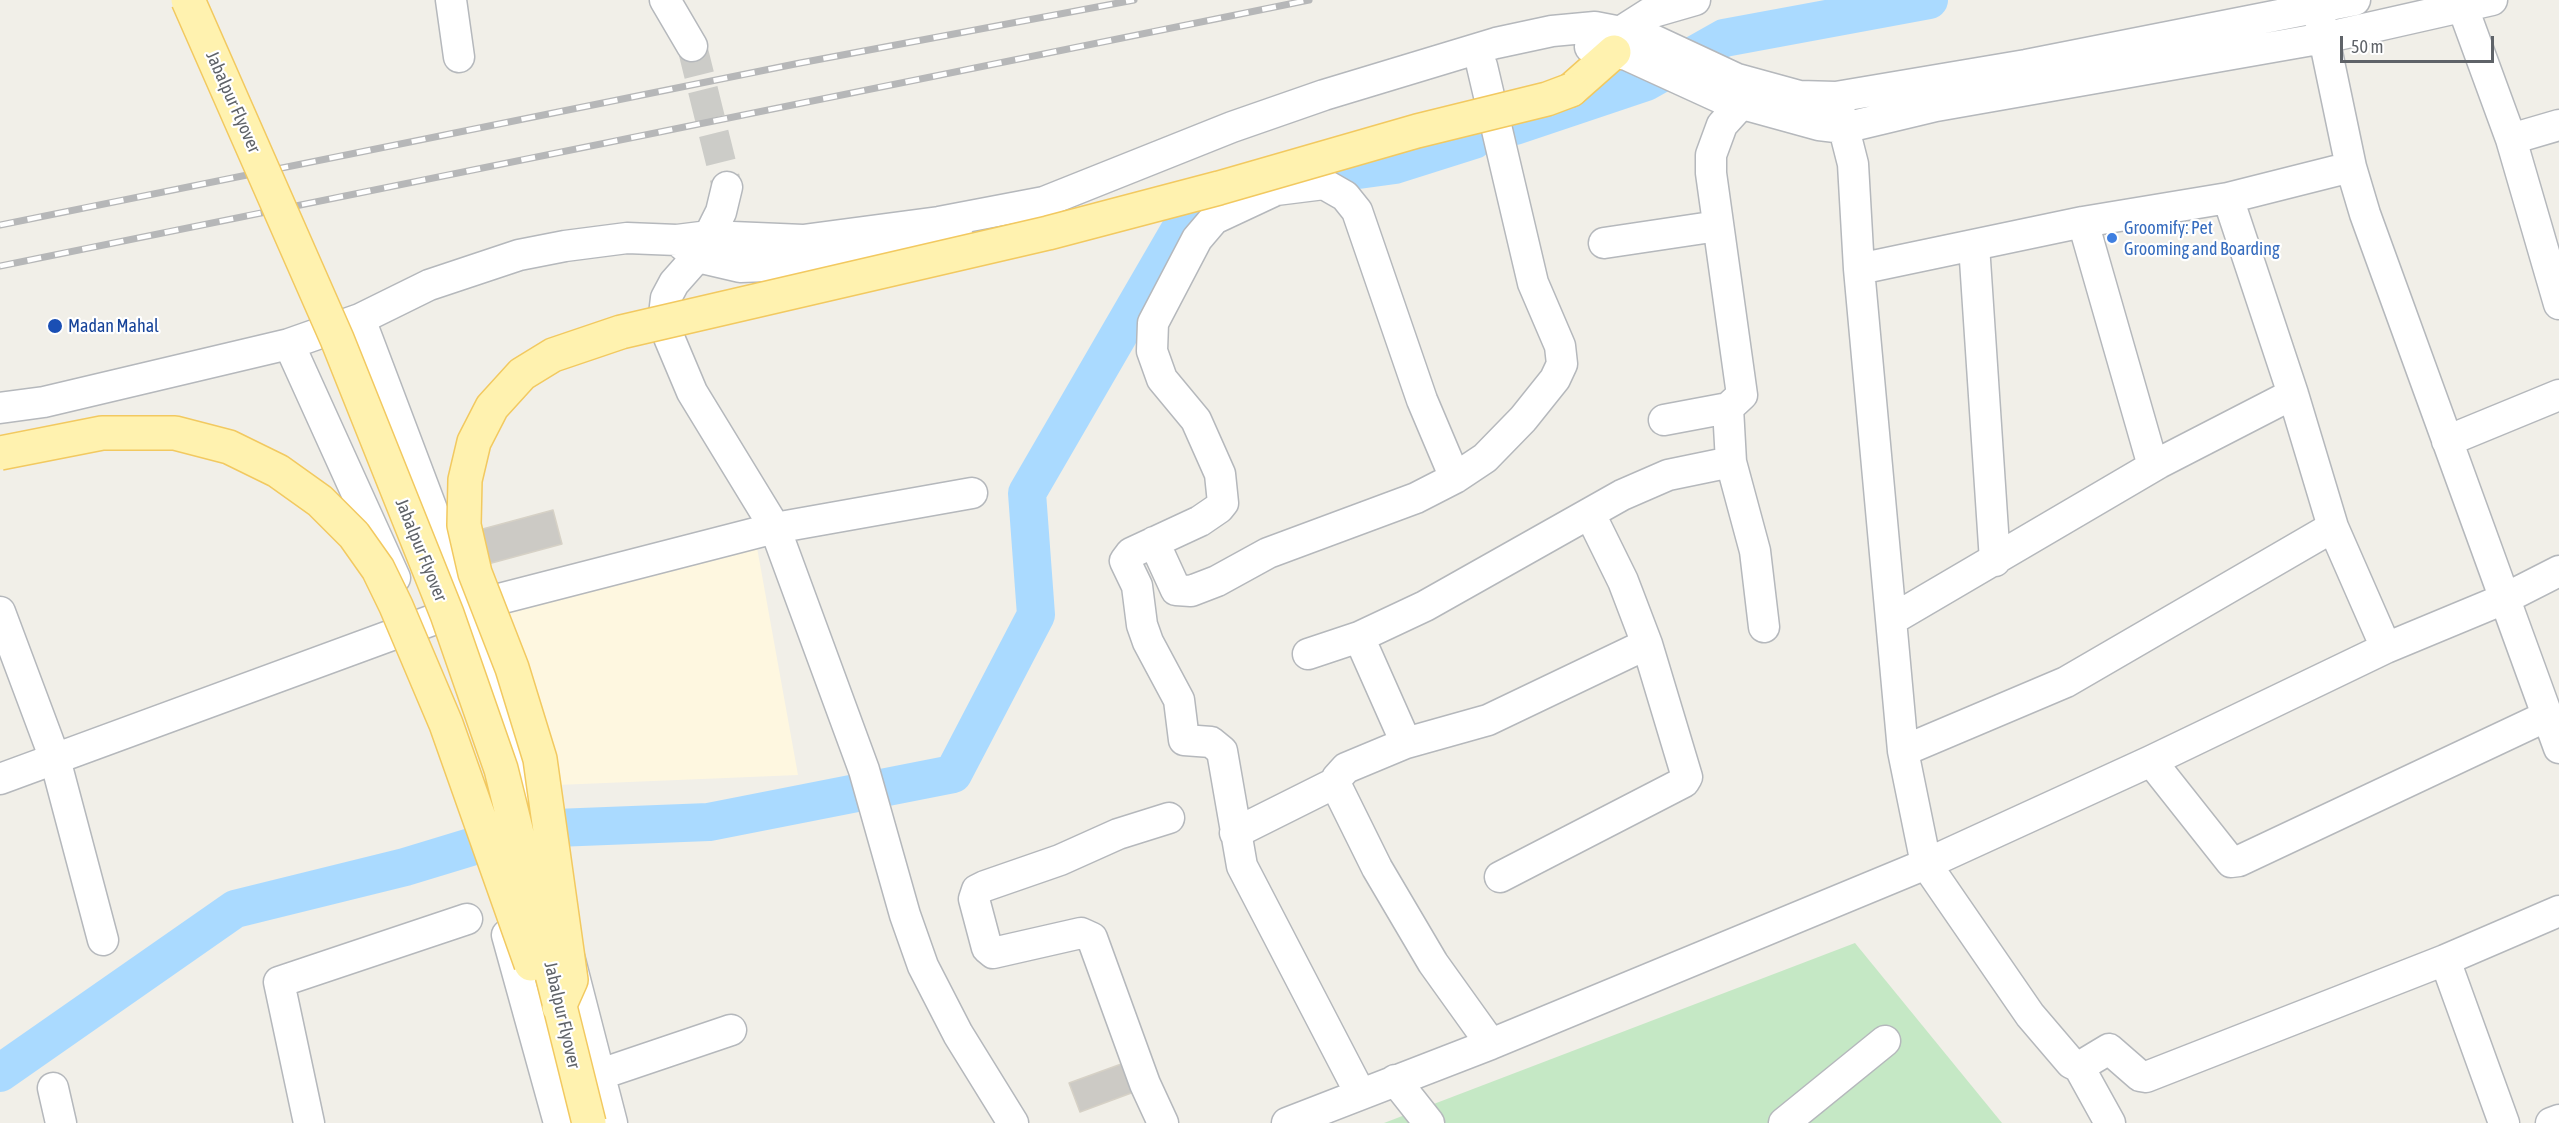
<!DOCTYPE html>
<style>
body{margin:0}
#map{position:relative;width:2559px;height:1123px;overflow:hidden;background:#f1efe8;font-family:"Asap Condensed",sans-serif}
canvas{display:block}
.scale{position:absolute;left:2340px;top:36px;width:154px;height:27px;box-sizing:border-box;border:3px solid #5f6368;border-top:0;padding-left:8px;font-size:18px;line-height:21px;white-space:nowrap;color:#5f6368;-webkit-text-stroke:4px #fff;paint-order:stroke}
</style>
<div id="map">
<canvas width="2559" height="1123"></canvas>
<div class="scale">50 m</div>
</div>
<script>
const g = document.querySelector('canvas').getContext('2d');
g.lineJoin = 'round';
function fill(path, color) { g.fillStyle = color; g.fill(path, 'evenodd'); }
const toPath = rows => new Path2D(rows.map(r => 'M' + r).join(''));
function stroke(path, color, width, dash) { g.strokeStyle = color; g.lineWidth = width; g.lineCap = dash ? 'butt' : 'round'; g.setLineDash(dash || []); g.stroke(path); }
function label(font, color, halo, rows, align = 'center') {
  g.font = font + ' "Asap Condensed",sans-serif'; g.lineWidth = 4.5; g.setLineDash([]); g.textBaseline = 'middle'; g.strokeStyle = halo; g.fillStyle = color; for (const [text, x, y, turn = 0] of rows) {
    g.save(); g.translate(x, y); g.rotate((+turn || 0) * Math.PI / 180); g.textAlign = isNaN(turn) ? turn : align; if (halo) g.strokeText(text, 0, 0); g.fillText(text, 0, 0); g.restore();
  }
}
fill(toPath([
 [756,542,798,775,557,785,499,608]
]), '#fef7e0');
fill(toPath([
 [1855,943,2002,1123,1384,1123]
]), '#c5e8c5');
stroke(toPath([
 [1515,126,1646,82,1724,38,1929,0],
 [1285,180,1395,165,1474,140],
 [0,1073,235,909,405,867,530,829,709,822,953,774,1036,615,1027,493,1179,231,1232,198]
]), '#aadaff', 38);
const building = toPath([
 [553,510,562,544,488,564,479,530,553,510],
 [1124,1063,1134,1092,1080,1112,1069,1083,1124,1063]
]);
fill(building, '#cccac5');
stroke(building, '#d6d1c6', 1.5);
stroke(toPath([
 [692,46,727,187]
]), '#ccccc8', 30, [30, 15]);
const minor = toPath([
 [451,0,459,57],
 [665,0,692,46],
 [2463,8,2511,139,2559,304],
 [2320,19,2351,167,2365,214,2559,748],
 [1614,36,1650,13,1695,0],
 [1590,47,1627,55,1721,98,1819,125,1844,128,1936,106,2324,38,2492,0],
 [1741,104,1722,125,1711,155,1711,173,1742,395,1728,408,1731,462,1755,551,1764,627],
 [1839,109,1853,164,1859,269,1903,751,1926,864,2030,1015,2071,1063,2079,1067,2109,1049,2140,1076,2146,1077,2445,960,2559,911],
 [2511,139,2559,125],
 [727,187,721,212,709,236,697,257,674,283,666,298,664,315,668,335,692,392,775,528,864,770,905,915,923,966,958,1034,1013,1123],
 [2228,198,2293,394,2333,527,2386,648],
 [2083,222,2153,466],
 [677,240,697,257,740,267,795,265,959,239],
 [1604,243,1718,226],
 [1974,245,1995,561],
 [1859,269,2083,222,2228,198,2351,167],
 [360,319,461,586,540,841],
 [289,344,395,578],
 [0,408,44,402,289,344,360,319,429,285,519,255,565,246,627,238,677,240,709,236,803,240,939,222,1044,202,1232,127,1324,95,1496,43,1552,31,1595,27,1647,37,1737,79,1799,96,1836,97,2026,65,2355,0],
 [1664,420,1728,408],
 [2447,441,2559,395],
 [1154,542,1176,590,1191,591,1217,581,1268,553,1416,498,1455,478,1485,458,1523,419,1555,379,1562,364,1560,346,1533,283,1482,66],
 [0,612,55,759,103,940],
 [1893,619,2159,463,2293,394],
 [1359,637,1406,743],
 [1308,654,1359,637,1425,606,1622,495,1668,475,1731,462],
 [1903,751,2066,682,2333,527],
 [2151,761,2231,862,2239,861,2547,716],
 [0,779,468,607,775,528,972,493],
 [1235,833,1335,783],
 [1500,877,1684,782,1687,777,1647,644,1623,581,1590,514],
 [507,935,559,1123],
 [570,960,612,1123],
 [2445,960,2504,1123],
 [1491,1044,1433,963,1377,868,1335,783,1337,778,1346,768,1406,743,1488,720,1647,644],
 [2079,1067,2110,1123],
 [598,1075,731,1030],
 [1395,1080,1429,1123],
 [53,1088,61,1123],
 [1360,1093,1242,866,1222,751,1211,742,1184,740,1179,700,1148,642,1142,625,1137,586,1125,561,1131,553,1200,521,1219,508,1223,503,1220,474,1196,420,1162,379,1152,351,1153,323,1197,239,1214,219,1276,190,1324,184,1345,196,1357,211,1422,400,1455,478],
 [309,1123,279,982,467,919],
 [1163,1123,1145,1084,1092,938,1081,933,993,953,987,948,974,899,977,890,985,886,1060,860,1118,834,1169,818],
 [1287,1123,1491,1044,1926,864,2151,761,2386,648,2504,599,2559,571],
 [1784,1123,1885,1041],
 [2551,1123,2559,1120]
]);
const major = toPath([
 [1571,90,1614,52]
]);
stroke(minor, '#b5b8bc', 33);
stroke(major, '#f2c960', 36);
stroke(minor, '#fff', 30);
stroke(major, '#fff2af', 33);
const rail = toPath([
 [0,225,800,63,1134,0],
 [0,266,1309,0]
]);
stroke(rail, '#b6b7b8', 7);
stroke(rail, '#fff', 4.5, [14]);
const majorBridge = toPath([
 [188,0,337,339,447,614,501,769,589,1123],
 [0,453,102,433,175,433,229,447,278,471,320,501,354,535,378,569,396,606,446,724,531,964],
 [559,1007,571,980,540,759,512,668,475,573,464,525,465,480,474,442,492,407,522,374,553,355,621,332,1048,233,1219,188,1417,131,1547,99,1571,90]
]);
stroke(majorBridge, '#f2c960', 36, []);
stroke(majorBridge, '#fff2af', 33);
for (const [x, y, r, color] of [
 [2112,238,6,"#3f7fe0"],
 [55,326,8,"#1a4fb4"]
]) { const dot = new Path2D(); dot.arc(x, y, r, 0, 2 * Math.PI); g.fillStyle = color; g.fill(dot); stroke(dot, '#fff', 2); }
label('18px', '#5f6368', '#fff', [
 ["Jabalpur Flyover",233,102,66],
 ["Jabalpur Flyover",421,550,68],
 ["Jabalpur Flyover",562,1015,77]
]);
label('18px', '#366cbe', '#fff', [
 ["Groomify: Pet",2124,228],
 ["Grooming and Boarding",2124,249]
], 'left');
label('18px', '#164399', '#fff', [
 ["Madan Mahal",68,326]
], 'left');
</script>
